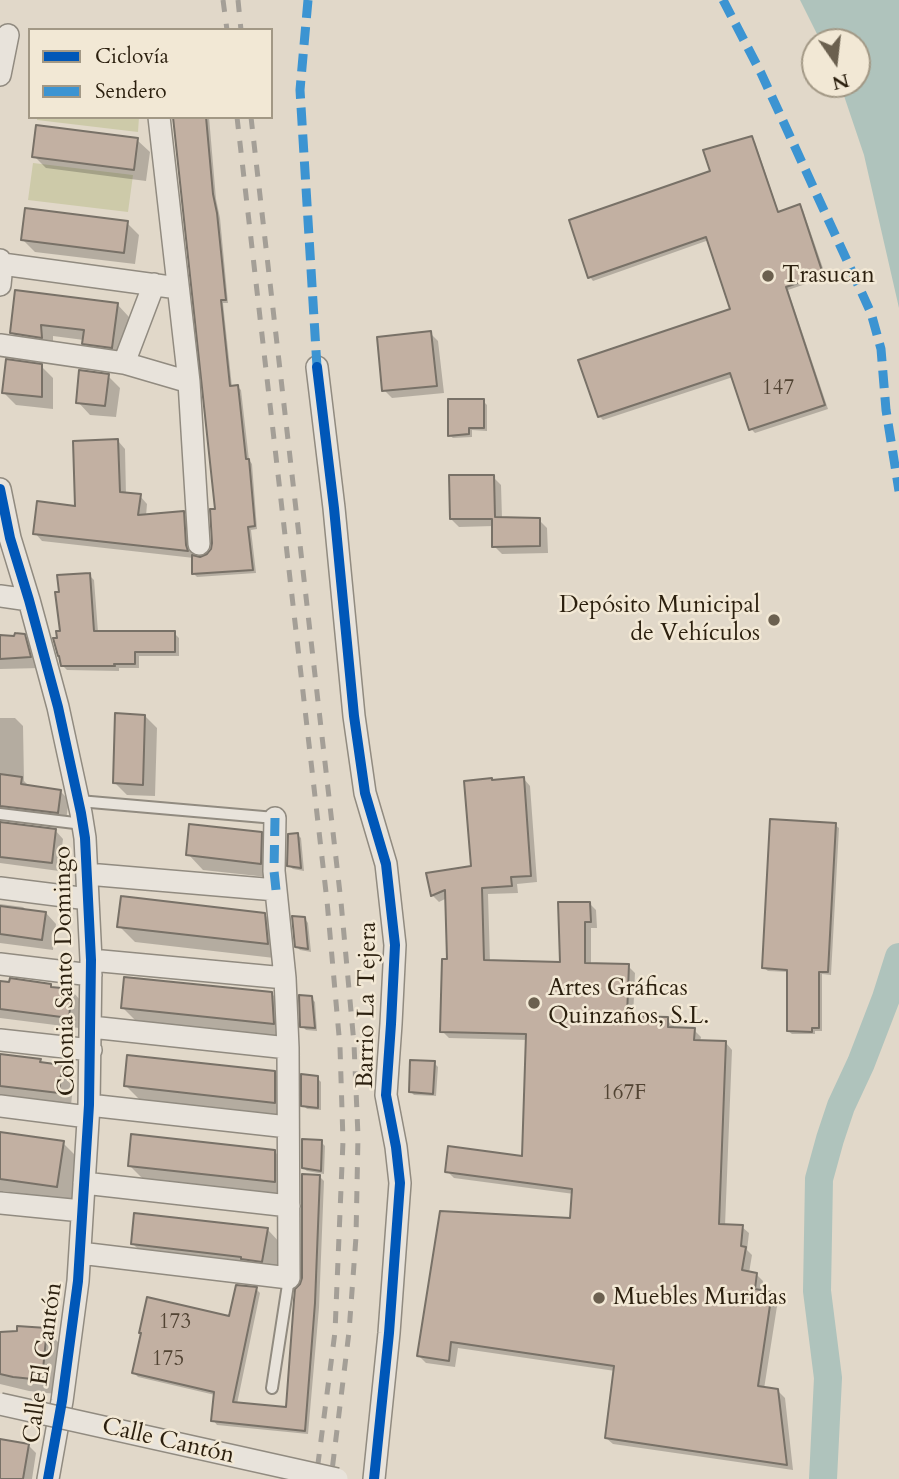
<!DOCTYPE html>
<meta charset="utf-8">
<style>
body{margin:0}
#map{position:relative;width:899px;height:1479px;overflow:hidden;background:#e1d8c9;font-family:Cardo,serif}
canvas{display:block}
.legend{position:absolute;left:28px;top:28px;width:245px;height:91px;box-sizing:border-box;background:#f2e8d5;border:2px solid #a29885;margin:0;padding:9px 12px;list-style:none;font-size:21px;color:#2b1f0e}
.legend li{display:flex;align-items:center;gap:14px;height:35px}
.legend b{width:35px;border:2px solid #a29885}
.north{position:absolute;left:801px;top:28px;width:70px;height:70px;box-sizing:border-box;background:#f2e8d5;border:2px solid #a29885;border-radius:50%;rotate:166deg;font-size:19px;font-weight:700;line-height:28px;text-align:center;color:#2b1f0e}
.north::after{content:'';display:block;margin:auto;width:24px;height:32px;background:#6b604f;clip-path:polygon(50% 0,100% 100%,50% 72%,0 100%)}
</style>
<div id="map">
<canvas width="899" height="1479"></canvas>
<ul class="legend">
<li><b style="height:9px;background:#0057b8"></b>Ciclovía</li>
<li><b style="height:9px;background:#3c94d2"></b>Sendero</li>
</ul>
<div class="north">N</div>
</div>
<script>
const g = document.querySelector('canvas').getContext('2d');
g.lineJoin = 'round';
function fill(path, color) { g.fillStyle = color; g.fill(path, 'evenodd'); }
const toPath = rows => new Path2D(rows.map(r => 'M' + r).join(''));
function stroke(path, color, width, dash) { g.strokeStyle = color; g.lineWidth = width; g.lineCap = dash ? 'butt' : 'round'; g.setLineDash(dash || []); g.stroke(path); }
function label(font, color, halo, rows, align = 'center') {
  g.font = font + ' Cardo,serif'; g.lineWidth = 5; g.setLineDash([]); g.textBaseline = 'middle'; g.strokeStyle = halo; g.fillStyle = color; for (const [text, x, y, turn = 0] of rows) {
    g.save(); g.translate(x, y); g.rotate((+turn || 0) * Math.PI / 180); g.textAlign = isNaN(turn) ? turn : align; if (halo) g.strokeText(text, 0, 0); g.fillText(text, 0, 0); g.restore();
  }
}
fill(toPath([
 [37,117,139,117,138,132,37,120],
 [33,163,133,175,128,212,28,200]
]), '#cdcaa9');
fill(toPath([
 [800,0,899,0,899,308,864,155,840,84,857,84,857,42,821,42]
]), '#afc3bc');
fill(toPath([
 [174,117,209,117,216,199,220,218,228,303,223,303,232,387,238,387,241,390,249,460,252,464,257,529,251,530,256,573,197,577,193,573,194,558,42,541,35,533,77,508,118,441,125,449,126,495,140,496,147,504,146,516,183,513,191,521,194,557,201,559,213,550,217,511],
 [751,138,755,142,779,213,799,206,803,210,826,277,788,290,828,409,755,433,751,429,733,377,603,420,599,416,732,310,709,240,593,281,590,277,571,221,712,172],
 [137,140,150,152,146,181,46,168,34,156],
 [127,223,139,235,135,264,35,252,23,240],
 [117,304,129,317,124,359,96,355,84,343,84,340,53,336,53,349,24,345,12,333],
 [430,333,438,341,444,393,392,398,384,390],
 [41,366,53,378,53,409,16,405,4,393],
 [108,376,120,388,116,417,90,415,78,402],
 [483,401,487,405,487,431,472,430,472,437,453,438,449,435],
 [493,477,501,485,502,518,539,520,547,528,548,553,502,554,494,546,494,526,459,527,451,519],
 [89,575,94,580,98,632,174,633,179,638,179,656,139,656,139,668,119,668,119,671,67,670,62,665,59,640],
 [0,636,24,636,35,647,41,668,0,669],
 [145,716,157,728,155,796,127,795,115,783],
 [0,718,15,718,23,726,24,781,30,787,61,792,69,800,66,820,1,818,1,824,55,830,63,839,59,871,0,863],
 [524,779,530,786,537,882,517,884,518,893,488,894,490,962,562,964,589,903,596,910,597,928,591,928,591,965,628,966,635,973,633,1018,667,1019,674,1026,674,1029,694,1030,701,1037,700,1042,726,1043,732,1050,725,1226,742,1227,749,1233,747,1250,752,1255,749,1273,756,1274,763,1281,761,1292,771,1293,778,1300,764,1389,778,1391,785,1398,793,1470,613,1444,606,1438,615,1371,458,1348,455,1367,426,1363,419,1356,571,1220,574,1194,454,1178,447,1171,523,1158,528,1040,449,1038,442,1031,449,961,447,898,439,902,432,895,473,868,493,781],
 [835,825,839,828,831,975,822,974,822,1031,815,1031,815,1034,792,1034,788,1031,789,972,768,971,764,968],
 [261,834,277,850,276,878,203,870,188,854],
 [298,835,301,838,304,871,293,869,289,866],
 [0,904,23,907,28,911,46,913,56,924,53,950,0,943],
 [264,914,280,930,283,959,135,942,119,926],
 [305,919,308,923,311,952,300,950,297,947],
 [0,982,50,986,54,989,72,991,82,1002,79,1028,0,1018],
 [272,994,288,1010,289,1039,138,1023,122,1007],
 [311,998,315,1002,317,1031,306,1030,302,1026],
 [0,1059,40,1061,43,1064,62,1066,74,1078,71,1105,0,1096],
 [434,1063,438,1067,436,1096,414,1095,411,1092],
 [274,1073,290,1089,290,1118,142,1102,126,1086],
 [317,1078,321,1082,321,1110,307,1109,303,1105],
 [0,1134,63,1143,78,1158,72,1201,3,1191,3,1197,0,1197],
 [321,1142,325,1146,324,1174,307,1171,303,1168],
 [275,1152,290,1168,291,1196,145,1181,129,1165],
 [320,1177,324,1181,319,1308,308,1434,217,1425,213,1420,215,1395,138,1377,134,1373,231,1318,256,1289,260,1293,237,1404,288,1409,302,1285],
 [268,1230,283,1246,277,1276,148,1259,132,1243],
 [46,1330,61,1345,56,1394,29,1391,0,1384,0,1334],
 [0,1441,28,1445,36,1453,32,1479,0,1479]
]), '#0003');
stroke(toPath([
 [823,1479,828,1378,817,1291,819,1179,830,1139,841,1106,861,1063,886,998,899,957]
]), '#afc3bc', 28);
const building = toPath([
 [173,117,206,117,213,194,217,213,226,300,221,300,230,386,238,385,246,459,249,459,255,526,248,527,253,570,192,574,192,555,200,557,207,554,211,549,212,543,210,509,215,509,173,117],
 [36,125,138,138,134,170,32,157,36,125],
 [752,136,778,212,800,204,823,274,786,287,825,405,749,430,730,373,598,417,578,360,730,309,706,237,588,278,569,220,710,171,703,150,752,136],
 [25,208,128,221,124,253,21,240,25,208],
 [15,290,118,303,112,348,82,344,84,330,41,325,42,338,10,333,15,290],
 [431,331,437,386,382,391,377,337,431,331],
 [6,359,42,364,42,397,2,393,6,359],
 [79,370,109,374,105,406,76,403,79,370],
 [448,399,484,399,484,428,469,428,469,434,448,436,448,399],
 [118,439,120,492,141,494,138,515,184,511,186,545,188,551,33,534,37,501,75,506,73,441,118,439],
 [449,475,494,475,495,517,540,518,540,546,492,547,492,519,450,519,449,475],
 [90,573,94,631,175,631,175,652,135,652,135,664,114,664,115,666,61,666,59,656,58,656,53,638,57,638,56,631,60,631,55,592,59,592,57,575,90,573],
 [15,633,25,634,31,657,0,659,0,635,14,636,15,633],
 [115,713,145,715,143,785,113,783,115,713],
 [0,774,22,777,21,784,61,790,58,813,0,806,0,774],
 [524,777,531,876,511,877,512,886,482,888,484,960,560,962,558,902,590,902,591,922,585,922,585,963,629,964,627,1016,668,1017,668,1027,695,1028,694,1040,726,1041,719,1224,743,1225,741,1246,746,1247,742,1270,757,1273,755,1289,772,1292,758,1386,778,1389,787,1465,605,1438,614,1366,451,1342,449,1361,417,1356,440,1211,570,1218,572,1189,445,1172,448,1146,522,1156,526,1034,440,1032,442,959,447,959,445,890,431,896,426,873,471,866,464,781,492,778,492,780,524,777],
 [770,819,836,823,828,972,819,972,819,1028,812,1028,812,1032,787,1031,787,970,762,968,770,819],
 [0,822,56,829,52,863,0,857,0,822],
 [189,824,262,832,261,864,186,855,189,824],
 [298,833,301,868,287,866,288,834,298,833],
 [121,896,265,913,268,944,117,927,121,896],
 [0,906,46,912,42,940,0,934,0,906],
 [292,916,305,917,308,949,295,947,292,916],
 [124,977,272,992,274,1024,121,1008,124,977],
 [10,978,51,984,51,987,72,989,69,1018,0,1009,0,981,9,982,10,978],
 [299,995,312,996,315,1028,300,1027,299,995],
 [0,1054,41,1059,40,1062,62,1065,59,1093,0,1086,0,1054],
 [127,1055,275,1071,275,1103,124,1086,127,1055],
 [410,1060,435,1061,433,1094,409,1092,410,1060],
 [301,1074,318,1076,318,1108,301,1106,301,1074],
 [0,1132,64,1141,57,1187,0,1179,0,1132],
 [131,1134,275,1150,275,1182,128,1166,131,1134],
 [302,1139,322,1140,321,1171,302,1168,302,1139],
 [302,1174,320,1175,315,1303,305,1431,211,1421,214,1392,132,1373,141,1333,139,1333,147,1297,229,1316,236,1285,257,1287,233,1402,286,1407,294,1300,295,1289,300,1284,302,1278,302,1174],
 [134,1213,268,1228,262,1262,241,1259,241,1257,131,1244,134,1213],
 [17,1326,47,1328,42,1380,13,1377,0,1374,0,1332,17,1331,17,1326],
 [0,1439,29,1444,23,1479,0,1479,0,1439]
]);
fill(building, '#c2b0a2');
stroke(building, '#787167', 2);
const lane = toPath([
 [79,801,275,818],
 [0,814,83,824],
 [272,1388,289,1278]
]);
const street = toPath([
 [0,75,8,35],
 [159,117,189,382,199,544],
 [0,260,2,264,0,285],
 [2,264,178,288],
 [0,345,124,363,189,382],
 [124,363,154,284],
 [317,367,334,508,354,716,365,793,386,864,395,945,391,1024,386,1095,396,1147,400,1183,389,1333,374,1479],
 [0,489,10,538,29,600,58,707,81,813,85,838,91,960,89,1105,78,1281,62,1401,48,1479],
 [0,596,29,600],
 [87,874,276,890],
 [0,888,88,899],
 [91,960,285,978],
 [0,964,91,975],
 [91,1027,288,1048],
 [0,1040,91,1050],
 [89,1105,288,1127],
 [0,1106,88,1117],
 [84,1183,289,1206],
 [0,1203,82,1211],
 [80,1253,289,1278,288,1048,285,978,274,871,275,818]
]);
stroke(lane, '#918b80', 14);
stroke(street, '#918b80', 24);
stroke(lane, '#e8e3db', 10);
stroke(street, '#e8e3db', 21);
stroke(toPath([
 [223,0,227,30],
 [238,0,241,30],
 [237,117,327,901,340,1047,343,1141,335,1332,316,1479],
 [251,117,341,902,354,1044,358,1136,356,1237,349,1332,331,1479]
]), '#a49f97', 5, [12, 12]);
const streetBridge = toPath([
 [0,1404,337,1479]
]);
stroke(streetBridge, '#918b80', 24, []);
stroke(streetBridge, '#e8e3db', 21);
stroke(toPath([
 [308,0,300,90,317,367],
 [723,0,761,73,871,313,881,349,886,410,899,491],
 [275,818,274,871,276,890]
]), '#3c94d2', 9, [18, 9]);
stroke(toPath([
 [317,367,334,508,354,716,365,793,386,864,395,945,391,1024,386,1095,396,1147,400,1183,389,1333,374,1479],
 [0,489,10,538,29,600,58,707,81,813,85,838,91,960,89,1105,78,1281,62,1401,48,1479]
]), '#0057b8', 10);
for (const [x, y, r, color] of [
 [768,276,7,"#6b604f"],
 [774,620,7,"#6b604f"],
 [534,1003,7,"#6b604f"],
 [599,1298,7,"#6b604f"]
]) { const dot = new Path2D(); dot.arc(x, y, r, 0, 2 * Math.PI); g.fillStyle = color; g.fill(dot); stroke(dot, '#f2e8d5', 2.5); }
label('21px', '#514333', null, [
 ["147",778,389],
 ["167F",624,1094],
 ["173",175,1323],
 ["175",168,1360]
]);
label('24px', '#2b1f0e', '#f2e8d5', [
 ["Trasucan",782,276],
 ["Depósito Municipal",760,606,"right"],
 ["de Vehículos",760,634,"right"],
 ["Artes Gráficas",548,989],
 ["Quinzaños, S.L.",548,1017],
 ["Muebles Muridas",613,1298]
], 'left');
label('24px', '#2b1f0e', '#f2e8d5', [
 ["Colonia Santo Domingo",66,971,-91],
 ["Barrio La Tejera",368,1005,-89],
 ["Calle El Cantón",44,1363,-82],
 ["Calle Cantón",168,1442,13]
]);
</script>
